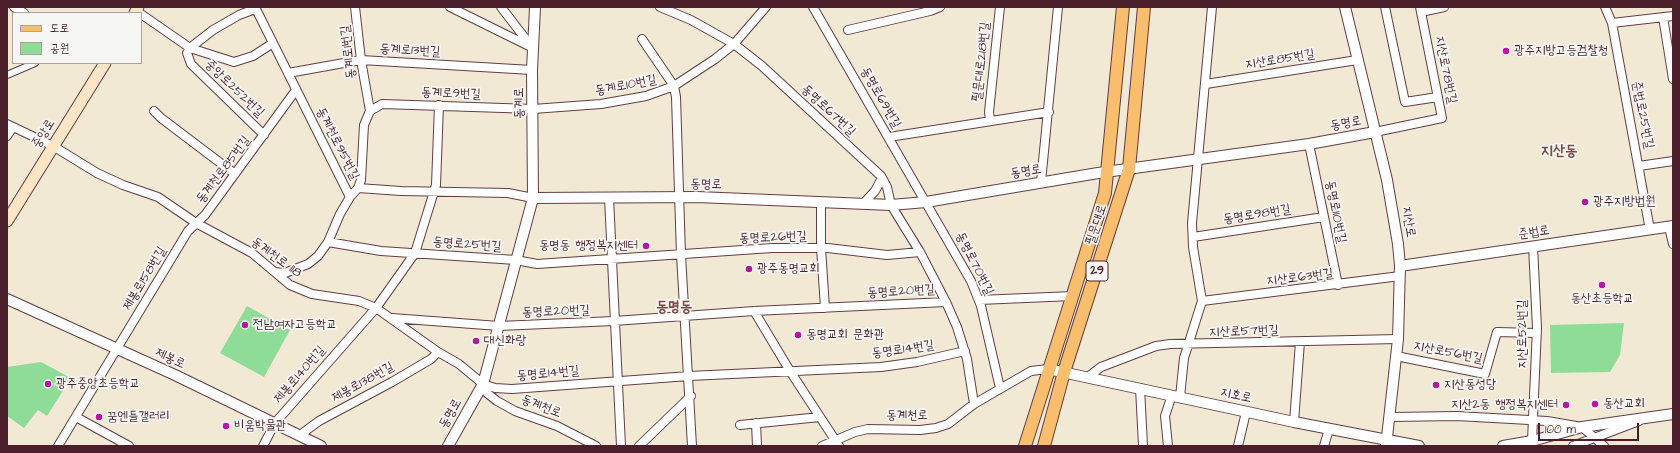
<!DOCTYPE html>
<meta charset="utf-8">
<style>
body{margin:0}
#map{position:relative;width:1680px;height:453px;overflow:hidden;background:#f2e9d5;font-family:"Architects Daughter","Poor Story",sans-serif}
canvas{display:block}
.frame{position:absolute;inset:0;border:8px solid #4a1f2b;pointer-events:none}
.legend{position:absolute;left:12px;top:12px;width:130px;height:52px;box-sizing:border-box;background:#f6f6f2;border:1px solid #b1a0a2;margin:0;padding:5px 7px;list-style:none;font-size:12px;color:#4a1f2b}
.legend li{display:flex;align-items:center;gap:8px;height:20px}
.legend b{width:20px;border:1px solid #b1a0a2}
.scale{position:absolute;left:1538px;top:423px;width:101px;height:18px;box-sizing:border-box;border:2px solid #4a1f2b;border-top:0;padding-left:5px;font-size:12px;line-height:14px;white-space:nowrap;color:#4a1f2b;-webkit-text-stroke:3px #f6f6f2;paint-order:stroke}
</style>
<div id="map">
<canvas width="1680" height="453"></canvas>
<div class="frame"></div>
<ul class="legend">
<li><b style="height:5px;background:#f9be6d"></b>도로</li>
<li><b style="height:11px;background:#8fdc99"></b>공원</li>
</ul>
<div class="scale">100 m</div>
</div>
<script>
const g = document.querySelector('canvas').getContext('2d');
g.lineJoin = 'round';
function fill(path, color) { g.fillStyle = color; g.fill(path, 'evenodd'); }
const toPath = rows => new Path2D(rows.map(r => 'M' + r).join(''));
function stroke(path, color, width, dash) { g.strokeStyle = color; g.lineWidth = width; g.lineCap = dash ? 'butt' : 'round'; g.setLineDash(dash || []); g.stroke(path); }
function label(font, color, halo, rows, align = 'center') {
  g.font = font + ' "Architects Daughter","Poor Story",sans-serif'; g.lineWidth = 3.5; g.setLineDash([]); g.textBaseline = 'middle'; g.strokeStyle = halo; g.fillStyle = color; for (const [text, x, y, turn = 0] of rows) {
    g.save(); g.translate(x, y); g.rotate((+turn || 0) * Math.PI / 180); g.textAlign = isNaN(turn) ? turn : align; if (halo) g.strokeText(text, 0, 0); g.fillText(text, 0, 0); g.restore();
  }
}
fill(toPath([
 [247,306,290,330,264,377,220,353],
 [1624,323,1620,355,1610,372,1551,373,1550,325],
 [41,362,71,378,47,416,38,410,24,428,7,416,7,367]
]), '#8fdc99');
const pedestrian = toPath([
 [7,75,35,63]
]);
const minor = toPath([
 [14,7,24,13],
 [255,7,350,197],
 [450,7,533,48],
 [501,7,531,46],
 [660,7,691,20,734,44,762,66,881,176,887,187,891,205,920,252,946,302,957,327,967,359,974,404],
 [813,7,971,281,981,306,1000,388],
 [1385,7,1405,102,1438,97],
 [1605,7,1612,23,1650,230],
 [255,9,239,15,213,30,190,48,187,53,191,64,264,135],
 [1421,12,1444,7],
 [141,14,190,48,234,62,253,56,273,43],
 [1663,17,1673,79],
 [1612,23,1673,16],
 [848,30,930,11,940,7],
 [642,39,674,86,676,97,681,255,692,446],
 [288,73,361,60,532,70],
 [1206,84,1357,60],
 [154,111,161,118,235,174],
 [370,111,382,104,533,109,601,104,646,96,674,86,715,59,734,44,766,7],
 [990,120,989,112,1000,7],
 [7,124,53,146,97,173,123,185,158,197,196,223,252,253,290,285,312,294,359,301,376,308,438,352,459,364,483,384,495,388,512,389,689,376,881,367,917,362,965,351],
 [1375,132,1442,118,1420,7],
 [7,136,13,127],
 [889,137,1049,112],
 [1309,144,1338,285],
 [1639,166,1673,161],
 [1041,182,1058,7],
 [358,188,401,191,508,193,533,198],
 [609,198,621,446],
 [821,203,821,248,825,308],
 [863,204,875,191,882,178],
 [1669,227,1673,244],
 [1193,237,1324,217],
 [328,242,381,251,516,260,537,264,772,248,828,248,887,255,920,252],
 [275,272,285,273,308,264,318,256,328,242,340,214,350,197,358,188,361,180,364,125,370,111,361,60,355,7],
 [979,300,1073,296],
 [1202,301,1400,276],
 [754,311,790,371,839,446],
 [392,318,499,326,614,321,754,311,946,302],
 [1396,356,1485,374,1497,332,1537,333],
 [1088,377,1101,367,1156,346,1170,344,1398,339],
 [483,384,487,393,497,401,515,411,557,426,596,446],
 [1140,388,1143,446],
 [1180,397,1184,358,1202,301,1193,247,1192,223,1212,7],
 [76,417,129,446],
 [1391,417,1457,416,1547,421,1582,427,1604,446],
 [1294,422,1300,342],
 [756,423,757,446],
 [740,425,820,417],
 [300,435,319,421,392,382,431,359,438,352],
 [1532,441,1537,328,1533,246],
 [58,446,188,231,205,215,296,90],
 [263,446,275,423,376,308,415,253,436,185,439,105],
 [639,446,691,396],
 [822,446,855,432,868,429,920,430,936,428,948,424,974,404,1031,371,1048,369],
 [1168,446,1165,416,1172,395],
 [1238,446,1246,412],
 [1324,446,1329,429],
 [1573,446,1639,421]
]);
const tertiary = toPath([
 [1345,7,1387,180,1398,244,1400,266,1398,339,1386,446],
 [533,198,697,197,891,205,926,202,1098,173,1309,144,1375,132],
 [1400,266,1673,226],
 [7,299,175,375,321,446],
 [1048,369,1294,422,1419,446],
 [448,446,483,384,533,198,532,70,535,7],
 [1503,446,1532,441,1582,427,1673,414]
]);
const secondary = toPath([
 [135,13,138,7],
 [7,221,105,63]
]);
const primary = toPath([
 [1025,446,1105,193,1123,7],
 [1044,446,1064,372,1129,169,1144,7]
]);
stroke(pedestrian, '#633d44', 8);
stroke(minor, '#633d44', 10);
stroke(tertiary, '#633d44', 12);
stroke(secondary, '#633d44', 13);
stroke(primary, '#633d44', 14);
stroke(pedestrian, '#fff', 6);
stroke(minor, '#fff', 8);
stroke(tertiary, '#fff', 10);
stroke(secondary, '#fde5c5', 11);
stroke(primary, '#f9be6d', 12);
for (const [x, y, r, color] of [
 [1506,51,4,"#b5179e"],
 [1585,202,4,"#b5179e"],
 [646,246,4,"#b5179e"],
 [749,269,4,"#b5179e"],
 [1602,285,4,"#b5179e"],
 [245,325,4,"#b5179e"],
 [798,335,4,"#b5179e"],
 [476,341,4,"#b5179e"],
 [48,384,4,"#b5179e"],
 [1436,385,4,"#b5179e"],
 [1595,404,4,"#b5179e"],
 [1566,405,4,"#b5179e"],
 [99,417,4,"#b5179e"],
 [226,426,4,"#b5179e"]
]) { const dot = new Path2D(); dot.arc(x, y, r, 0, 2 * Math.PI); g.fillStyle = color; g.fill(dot); stroke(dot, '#f6f6f2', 1.5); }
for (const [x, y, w] of [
 [1097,271,22]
]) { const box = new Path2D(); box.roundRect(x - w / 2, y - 10, w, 20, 3); g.fillStyle = '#f6f6f2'; g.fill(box); stroke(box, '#4a1f2b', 1); }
label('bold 12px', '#4a1f2b', null, [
 ["29",1097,271]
]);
label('13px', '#4a1f2b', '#f6f6f2', [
 ["동계로13번길",410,51,3],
 ["동계로1번길",349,52,-97],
 ["지산로85번길",1280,60,-9],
 ["필문대로218번길",982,62,-84],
 ["지산로78번길",1445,70,79],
 ["동계로10번길",626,86,-11],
 ["중앙로252번길",234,89,44],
 ["동계로9번길",451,94,2],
 ["동명로69번길",880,98,60],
 ["동계로",520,103,-91],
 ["동명로67번길",828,111,43],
 ["준법로25번길",1642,115,79],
 ["동명로",1346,124,-10],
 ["중앙로",44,134,-58],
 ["동계천로95번길",337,144,63],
 ["동계천로85번길",224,170,-53],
 ["동명로",1026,172,-9],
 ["동명로",706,185,1],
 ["동명로110번길",1335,212,79],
 ["동명로98번길",1257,215,-9],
 ["지산로",1408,222,81],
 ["필문대로",1097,225,-72],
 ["준법로",1534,233,-8],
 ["동명로26번길",773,238,-2],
 ["동명로25번길",467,245,4],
 ["동계천로 118",276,258,36],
 ["동명로70번길",974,264,63],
 ["지산로63번길",1300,278,-7],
 ["제봉로158번길",145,279,-59],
 ["동명로20번길",901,292,-3],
 ["동명로20번길",556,312,-2],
 ["지산로57번길",1244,332,-2],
 ["지산로52번길",1523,334,-90],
 ["동명로14번길",903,350,-8],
 ["지산로56번길",1448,353,11],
 ["제봉로",170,359,25],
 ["동명로14번길",548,374,-5],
 ["제봉로140번길",300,375,-49],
 ["제봉로138번길",363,383,-29],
 ["지호로",1236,396,12],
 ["동계천로",541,407,21],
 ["동명로",451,414,-60],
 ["동계천로",907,416]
]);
label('13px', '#4a1f2b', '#f6f6f2', [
 ["광주지방고등검찰청",1514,51],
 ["광주지방법원",1593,202],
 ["동명동 행정복지센터",638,246,"right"],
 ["광주동명교회",757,269],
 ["동산초등학교",1602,299,"center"],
 ["전남여자고등학교",253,325],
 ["동명교회 문화관",806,335],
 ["대신화랑",484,341],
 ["광주중앙초등학교",56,384],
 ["지산동성당",1444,385],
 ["동산교회",1603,404],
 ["지산2동 행정복지센터",1558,405,"right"],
 ["꿈엔들갤러리",107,417],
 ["비움박물관",234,426]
], 'left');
label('bold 15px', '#7d4b47', '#f6f6f2', [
 ["지산동",1559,152],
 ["동명동",674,308]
]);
</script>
